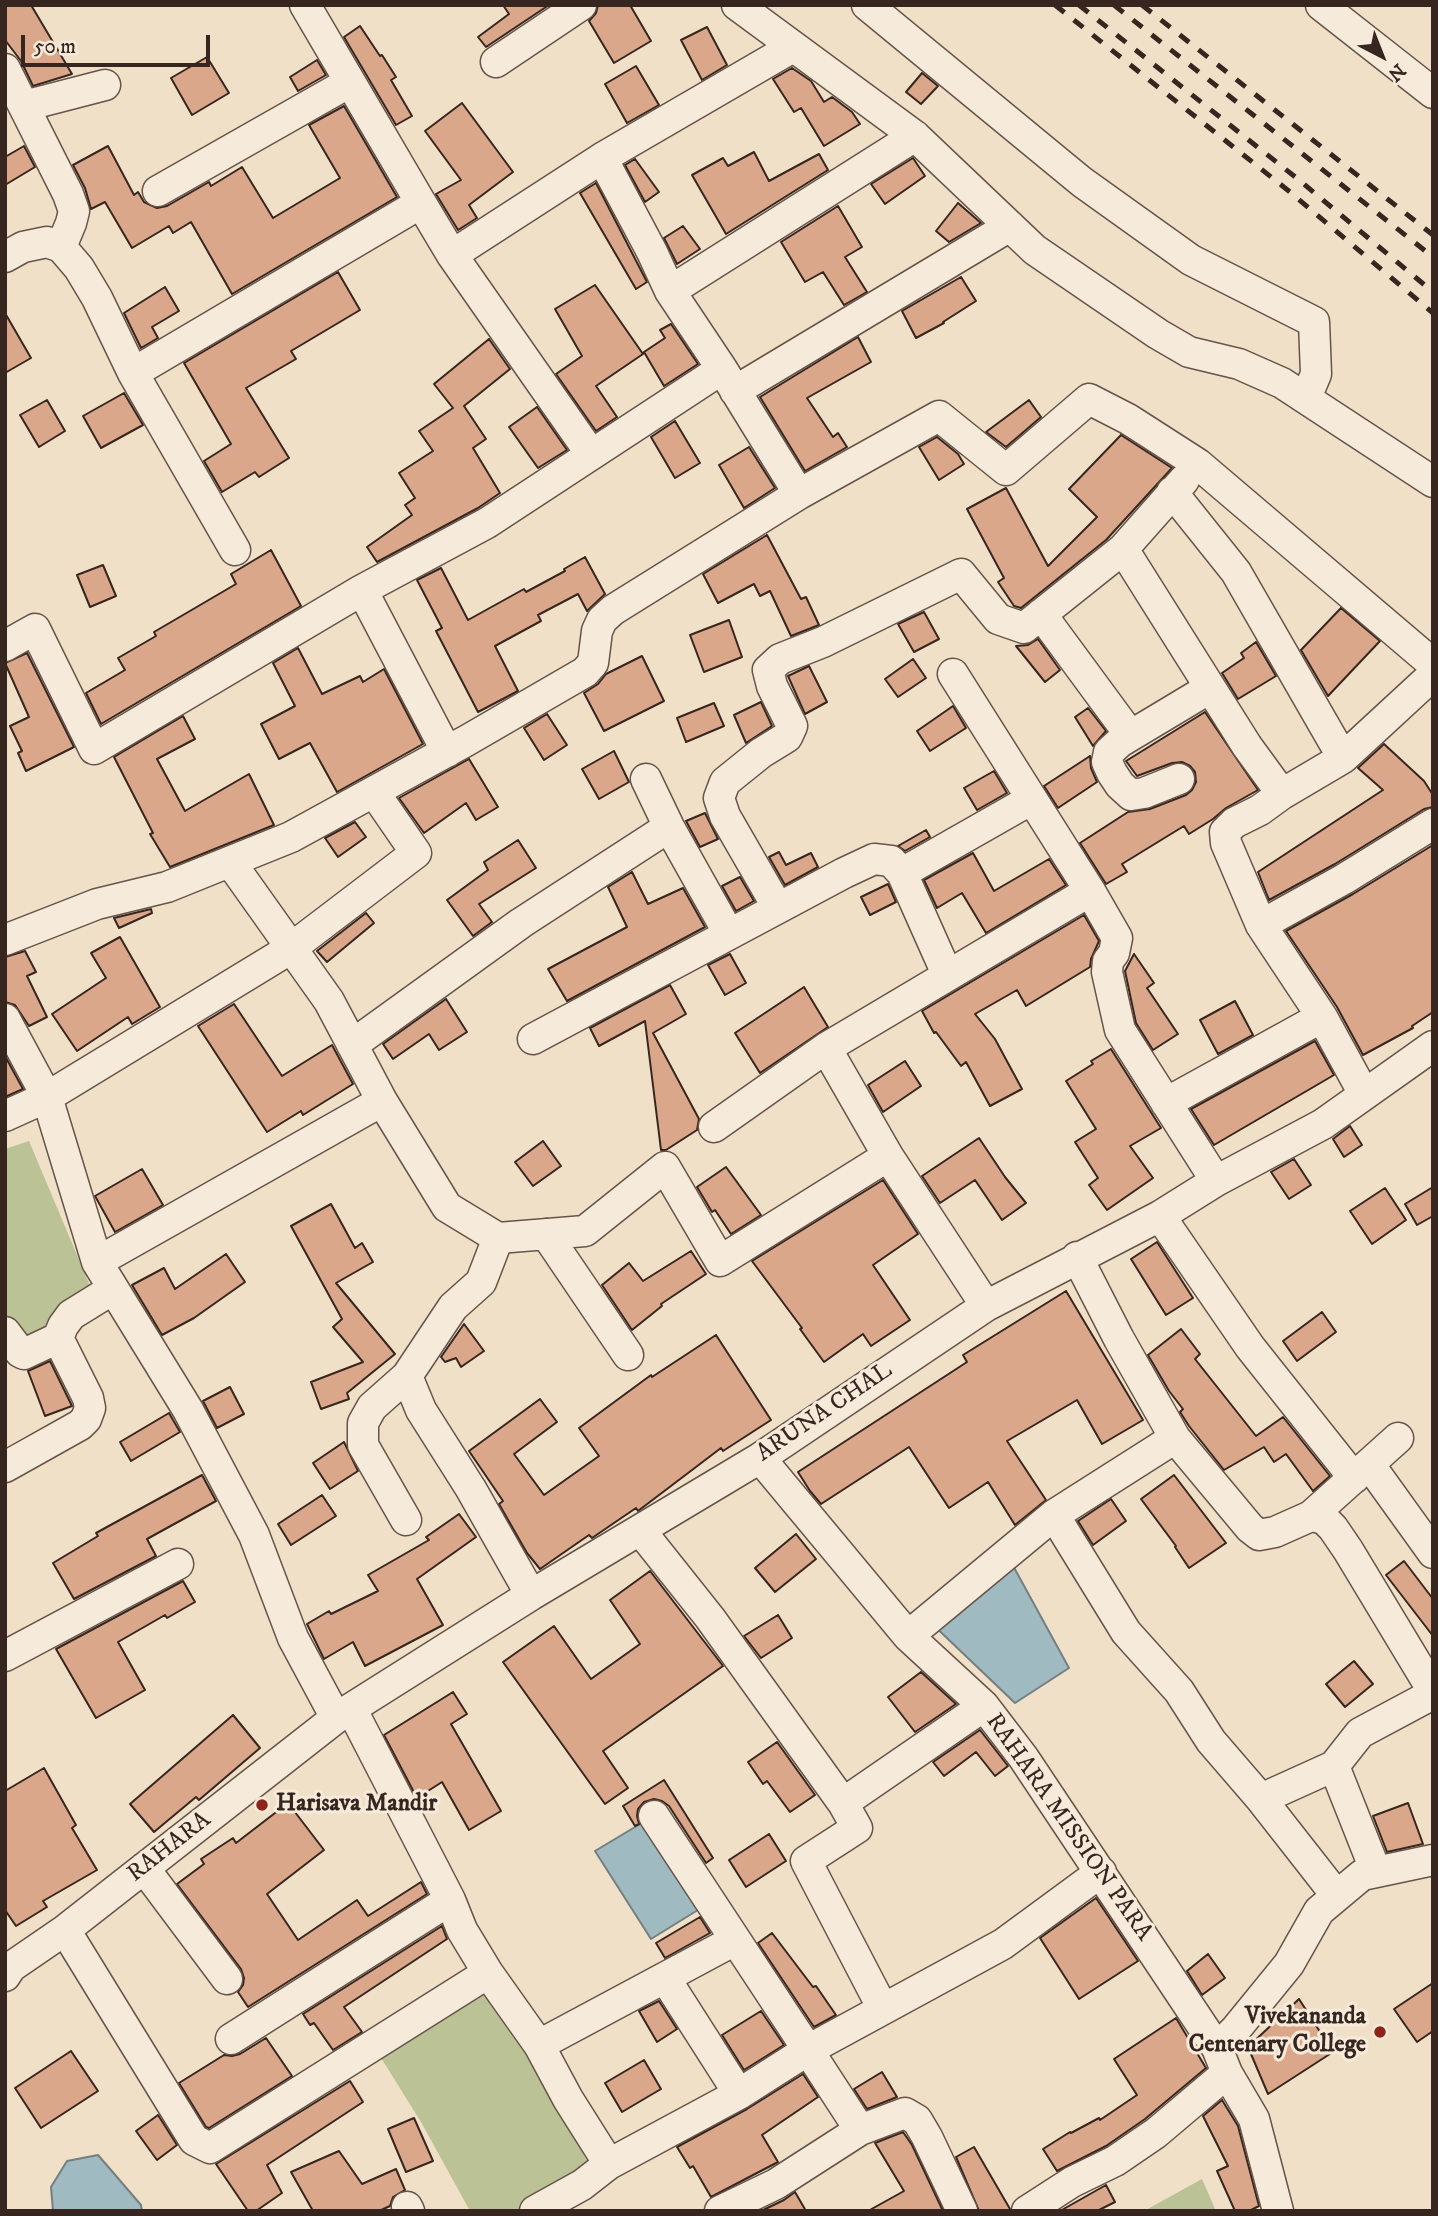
<!DOCTYPE html>
<style>
body{margin:0}
#map{position:relative;width:1438px;height:2216px;overflow:hidden;background:#f1e0c8;font-family:"IM FELL DW Pica",serif}
canvas{display:block}
.frame{position:absolute;inset:0;border:7px solid #37261f;pointer-events:none}
.north{position:absolute;left:1347px;top:21px;width:70px;height:70px;-webkit-text-stroke:5px #f6ebdb;paint-order:stroke;rotate:138deg;font-size:19px;font-weight:700;line-height:28px;text-align:center;color:#37261f}
.north::after{content:'';display:block;margin:auto;width:24px;height:32px;background:#37261f;clip-path:polygon(50% 0,100% 100%,50% 72%,0 100%)}
.scale{position:absolute;left:21px;top:35px;width:189px;height:32px;box-sizing:border-box;border:4px solid #37261f;border-top:0;padding-left:9px;font-size:21px;line-height:24px;white-space:nowrap;color:#37261f;-webkit-text-stroke:5px #f6ebdb;paint-order:stroke}
</style>
<div id="map">
<canvas width="1438" height="2216"></canvas>
<div class="frame"></div>
<div class="north">N</div>
<div class="scale">50 m</div>
</div>
<script>
const g = document.querySelector('canvas').getContext('2d');
g.lineJoin = 'round';
function fill(path, color) { g.fillStyle = color; g.fill(path, 'evenodd'); }
const toPath = rows => new Path2D(rows.map(r => 'M' + r).join(''));
function stroke(path, color, width, dash) { g.strokeStyle = color; g.lineWidth = width; g.lineCap = dash ? 'butt' : 'round'; g.setLineDash(dash || []); g.stroke(path); }
function label(font, color, halo, rows, align = 'center') {
  g.font = font + ' "IM FELL DW Pica",serif'; g.lineWidth = 6; g.setLineDash([]); g.textBaseline = 'middle'; g.strokeStyle = halo; g.fillStyle = color; for (const [text, x, y, turn = 0] of rows) {
    g.save(); g.translate(x, y); g.rotate((+turn || 0) * Math.PI / 180); g.textAlign = isNaN(turn) ? turn : align; if (halo) g.strokeText(text, 0, 0); g.fillText(text, 0, 0); g.restore();
  }
}
fill(toPath([
 [29,1141,93,1293,34,1338,5,1338,5,1149],
 [485,1984,533,2053,587,2161,524,2211,470,2211,421,2122,378,2053],
 [1202,2179,1216,2211,1144,2211]
]), '#bbc295');
const water = toPath([
 [1011,1562,1069,1668,1015,1703,928,1620,1011,1562],
 [650,1818,706,1905,651,1939,595,1851,650,1818],
 [98,2155,141,2205,142,2211,53,2211,51,2187,67,2161,98,2155]
]);
fill(water, '#9fbac0');
stroke(water, '#757f80', 2);
const building = toPath([
 [5,5,31,5,72,74,33,86,21,61,5,40,5,5],
 [503,5,549,5,486,47,478,37,509,14,503,5],
 [598,5,630,5,651,41,614,63,589,21,596,13,598,5],
 [360,26,380,56,382,55,396,77,391,80,412,116,396,125,344,37,360,26],
 [707,27,727,65,702,80,681,40,707,27],
 [207,57,229,93,192,115,171,78,207,57],
 [317,60,326,75,298,91,290,77,317,60],
 [636,66,659,105,627,123,605,84,636,66],
 [792,68,811,81,824,102,832,97,852,112,860,124,824,146,801,108,794,112,773,79,792,68],
 [922,73,938,86,921,104,906,92,922,73],
 [462,103,513,172,469,205,477,218,458,230,436,194,461,180,425,131,462,103],
 [344,106,397,197,232,294,191,222,173,233,169,226,132,248,105,202,91,209,85,188,73,165,108,146,134,195,138,192,144,202,157,208,167,206,209,182,211,186,242,167,273,218,340,178,309,125,344,106],
 [24,146,35,167,5,185,5,157,24,146],
 [754,152,769,181,819,154,828,170,726,234,692,175,723,158,728,166,754,152],
 [913,158,925,176,885,204,871,184,913,158],
 [635,159,659,192,645,202,625,165,635,159],
 [596,183,647,282,636,289,580,193,596,183],
 [958,203,981,223,949,242,936,231,958,203],
 [838,206,862,247,845,257,867,292,844,305,823,272,805,282,781,242,838,206],
 [683,226,700,249,677,264,664,238,683,226],
 [338,272,360,310,291,351,296,359,246,388,289,458,259,477,255,472,222,492,204,461,231,444,184,363,338,272],
 [961,277,976,301,943,322,944,323,916,338,902,311,961,277],
 [595,285,643,354,596,386,617,417,596,431,556,374,582,356,555,309,595,285],
 [165,287,179,311,152,327,158,338,141,348,124,313,165,287],
 [5,313,31,358,5,373,5,313],
 [671,324,698,364,664,386,644,352,665,338,660,330,671,324],
 [858,337,871,362,807,398,833,437,838,433,847,447,805,471,760,397,858,337],
 [489,339,510,369,464,406,486,439,473,448,500,493,478,508,377,562,367,547,412,515,405,505,415,498,399,473,433,451,419,431,453,408,434,384,489,339],
 [124,393,143,425,101,448,83,416,124,393],
 [47,400,65,431,39,447,20,415,47,400],
 [1029,400,1041,417,1006,447,986,432,1029,400],
 [537,407,567,450,538,468,509,427,537,407],
 [675,421,700,463,675,478,651,437,675,421],
 [1121,435,1172,468,1106,540,1021,608,1014,606,998,582,1004,578,967,509,1006,488,1048,566,1097,517,1069,489,1121,435],
 [937,437,958,454,964,464,939,480,919,447,937,437],
 [749,447,775,488,744,508,719,465,749,447],
 [767,535,801,599,806,597,819,625,791,636,770,591,760,596,754,584,718,603,703,574,767,535],
 [271,550,301,606,101,724,86,693,125,670,118,658,156,636,154,632,236,584,231,574,271,550],
 [585,557,605,594,587,611,578,594,538,615,541,621,495,646,518,691,478,712,436,631,442,628,417,580,441,568,468,620,524,589,526,592,565,571,564,569,585,557],
 [103,565,116,596,90,607,77,575,103,565],
 [1341,608,1380,641,1328,696,1301,650,1341,608],
 [924,612,939,639,914,652,898,624,924,612],
 [729,620,742,657,704,672,690,635,729,620],
 [1038,639,1060,670,1045,682,1016,646,1028,645,1038,639],
 [1256,642,1276,676,1238,699,1222,673,1244,658,1241,653,1256,642],
 [298,648,322,694,360,676,363,682,384,669,423,744,337,792,310,743,279,759,261,724,295,706,273,663,298,648],
 [27,653,74,747,26,771,18,753,22,751,10,726,29,717,5,663,27,653],
 [642,656,664,701,604,731,584,693,598,684,606,674,642,656],
 [913,659,926,678,898,697,885,679,913,659],
 [809,666,827,702,805,714,788,676,809,666],
 [761,702,772,726,746,743,734,715,761,702],
 [714,703,724,726,686,742,677,718,714,703],
 [953,706,966,728,930,751,917,731,953,706],
 [1088,708,1106,731,1093,746,1075,717,1088,708],
 [1205,712,1258,790,1226,808,1213,819,1189,834,1184,826,1122,864,1127,872,1106,884,1080,843,1128,812,1150,809,1186,795,1192,790,1196,782,1195,772,1190,766,1182,762,1172,763,1137,776,1126,761,1205,712],
 [547,714,567,745,544,760,524,728,547,714],
 [183,716,195,739,157,759,185,811,249,774,274,825,170,867,150,834,153,833,114,757,183,716],
 [1384,744,1424,781,1433,795,1433,807,1424,809,1335,864,1269,900,1258,872,1383,790,1358,768,1384,744],
 [614,751,629,782,599,799,582,769,614,751],
 [1090,756,1091,768,1097,782,1058,808,1044,786,1090,756],
 [469,759,498,807,476,820,466,803,424,833,399,798,469,759],
 [994,771,1007,793,977,810,964,788,994,771],
 [705,813,718,839,700,847,686,821,705,813],
 [355,822,366,837,338,857,325,838,355,822],
 [926,830,930,837,905,851,898,846,926,830],
 [518,840,536,868,479,904,492,922,473,936,447,900,488,870,484,862,518,840],
 [1433,845,1433,1012,1412,1026,1413,1028,1363,1055,1337,1007,1286,931,1353,894,1433,845],
 [779,852,786,865,811,853,818,867,785,885,769,857,779,852],
 [973,853,994,891,1049,859,1066,885,986,933,962,893,937,908,924,880,973,853],
 [632,872,648,904,683,888,705,927,567,1001,548,969,627,927,608,887,632,872],
 [740,877,754,901,736,911,722,886,740,877],
 [888,884,896,902,870,915,861,897,888,884],
 [151,909,152,913,119,928,114,918,151,909],
 [366,913,374,923,327,962,317,951,366,913],
 [1084,915,1099,941,1091,959,1090,967,1026,1006,1017,990,975,1014,995,1039,1022,1089,990,1106,966,1062,961,1066,936,1032,934,1033,922,1011,1084,915],
 [120,937,160,1007,132,1024,128,1017,77,1051,52,1014,106,978,91,953,120,937],
 [25,951,36,972,27,976,47,1017,29,1026,15,1005,5,1002,5,957,25,951],
 [730,954,746,983,725,995,708,965,730,954],
 [1134,954,1154,983,1147,988,1178,1034,1153,1050,1136,1023,1125,971,1134,954],
 [670,985,686,1014,653,1033,699,1119,697,1130,666,1150,661,1150,645,1021,599,1046,590,1028,670,985],
 [804,987,828,1027,760,1073,735,1033,804,987],
 [446,999,467,1032,439,1050,429,1034,393,1059,383,1044,446,999],
 [1235,1001,1253,1035,1218,1054,1200,1020,1235,1001],
 [234,1004,282,1076,332,1045,353,1084,303,1115,301,1111,267,1132,198,1026,234,1004],
 [1315,1041,1334,1075,1214,1145,1191,1109,1315,1041],
 [1111,1049,1161,1128,1130,1146,1153,1178,1107,1210,1089,1185,1098,1178,1075,1142,1096,1129,1066,1081,1093,1064,1091,1061,1111,1049],
 [5,1056,23,1089,5,1097,5,1056],
 [905,1061,921,1086,883,1112,868,1085,905,1061],
 [1350,1126,1362,1145,1344,1157,1333,1139,1350,1126],
 [979,1138,1005,1177,1026,1203,1002,1220,975,1180,940,1203,922,1176,979,1138],
 [543,1141,561,1166,533,1186,515,1162,543,1141],
 [1294,1159,1311,1185,1289,1199,1271,1172,1294,1159],
 [726,1167,761,1215,731,1234,715,1210,712,1212,697,1187,726,1167],
 [142,1169,163,1205,115,1232,95,1196,142,1169],
 [883,1180,918,1234,873,1265,910,1320,871,1346,863,1334,824,1362,800,1329,802,1328,752,1261,883,1180],
 [1433,1187,1433,1216,1417,1225,1405,1204,1433,1187],
 [1385,1188,1406,1220,1372,1244,1350,1211,1385,1188],
 [331,1204,355,1248,362,1243,373,1262,336,1283,395,1354,347,1393,349,1399,321,1409,311,1382,363,1362,333,1327,342,1319,291,1226,331,1204],
 [1157,1242,1193,1298,1166,1315,1131,1259,1157,1242],
 [691,1251,706,1274,661,1304,662,1306,632,1330,602,1285,629,1263,643,1281,691,1251],
 [226,1254,245,1282,194,1318,162,1335,132,1285,164,1268,175,1289,226,1254],
 [1066,1291,1143,1420,1102,1444,1077,1400,1007,1441,1046,1500,1015,1525,988,1482,949,1508,909,1447,821,1504,810,1491,798,1472,967,1362,963,1355,1066,1291],
 [1322,1312,1336,1332,1297,1361,1283,1341,1322,1312],
 [464,1324,484,1351,461,1367,456,1358,445,1362,441,1357,464,1324],
 [1181,1329,1200,1354,1195,1359,1256,1436,1283,1417,1330,1476,1313,1491,1286,1454,1274,1462,1264,1447,1224,1470,1189,1426,1180,1412,1183,1409,1169,1391,1148,1355,1181,1329],
 [716,1335,771,1420,723,1451,721,1448,638,1511,636,1508,592,1538,589,1535,540,1569,527,1553,499,1504,503,1501,469,1451,540,1399,557,1422,514,1454,544,1495,599,1456,579,1428,651,1375,652,1377,716,1335],
 [50,1361,72,1406,45,1416,28,1371,50,1361],
 [230,1387,244,1414,217,1428,203,1401,230,1387],
 [169,1413,180,1432,131,1461,120,1442,169,1413],
 [344,1442,358,1471,330,1489,313,1463,344,1442],
 [202,1475,216,1501,147,1539,156,1556,74,1599,53,1563,98,1536,96,1533,202,1475],
 [1174,1475,1226,1543,1189,1568,1175,1547,1176,1546,1141,1499,1174,1475],
 [322,1495,336,1516,291,1545,278,1524,322,1495],
 [1111,1499,1126,1521,1093,1545,1078,1521,1111,1499],
 [459,1514,476,1537,417,1579,443,1625,365,1666,353,1642,324,1659,307,1624,329,1611,331,1614,378,1591,368,1575,429,1540,426,1537,459,1514],
 [796,1534,816,1559,775,1592,755,1568,796,1534],
 [1404,1561,1433,1599,1433,1636,1386,1575,1404,1561],
 [650,1571,723,1666,603,1751,628,1788,605,1804,503,1662,554,1626,591,1679,640,1644,610,1600,650,1571],
 [183,1581,195,1602,167,1618,165,1615,118,1642,145,1690,96,1718,56,1649,183,1581],
 [778,1615,792,1638,761,1658,744,1636,778,1615],
 [1354,1661,1373,1684,1345,1707,1326,1684,1354,1661],
 [921,1672,956,1704,915,1732,888,1697,921,1672],
 [453,1692,467,1714,451,1724,501,1811,469,1830,442,1782,417,1798,384,1735,453,1692],
 [233,1715,260,1748,199,1800,196,1797,154,1832,130,1804,233,1715],
 [980,1730,1008,1766,995,1776,976,1752,944,1776,933,1762,980,1730],
 [777,1742,815,1795,790,1812,767,1781,763,1784,748,1762,777,1742],
 [44,1768,76,1825,72,1828,97,1870,43,1901,47,1907,16,1926,5,1910,5,1791,44,1768],
 [664,1780,713,1858,706,1863,669,1806,662,1801,654,1799,644,1802,638,1809,637,1816,639,1824,635,1826,623,1806,664,1780],
 [288,1803,324,1850,267,1894,298,1940,357,1900,368,1916,421,1882,427,1894,248,2007,238,1992,243,1985,244,1978,241,1969,177,1884,204,1864,201,1859,233,1838,236,1843,288,1803],
 [1408,1803,1423,1844,1387,1852,1373,1816,1408,1803],
 [769,1834,786,1861,746,1887,729,1860,769,1834],
 [1096,1898,1138,1961,1079,1999,1040,1938,1096,1898],
 [700,1917,710,1933,665,1958,656,1943,700,1917],
 [442,1926,447,1939,344,2007,362,2032,333,2050,314,2023,310,2025,303,2014,442,1926],
 [772,1933,813,1987,816,1986,836,2015,814,2027,758,1943,772,1933],
 [1208,1954,1225,1978,1202,1995,1187,1971,1208,1954],
 [1433,1983,1433,2031,1417,2042,1394,2009,1433,1983],
 [1299,1999,1333,2052,1268,2094,1248,2047,1299,1999],
 [659,2001,677,2029,657,2042,639,2011,659,2001],
 [761,2011,784,2045,744,2070,722,2035,761,2011],
 [1176,2018,1206,2068,1145,2119,1106,2146,1057,2171,1043,2149,1070,2132,1071,2133,1099,2118,1100,2120,1137,2095,1114,2059,1176,2018],
 [266,2038,292,2076,209,2128,206,2127,179,2083,224,2055,232,2056,240,2054,266,2038],
 [71,2051,98,2091,41,2128,15,2088,71,2051],
 [644,2060,661,2089,622,2112,605,2083,644,2060],
 [882,2072,897,2097,867,2109,854,2089,882,2072],
 [803,2074,818,2097,762,2135,778,2162,711,2197,693,2166,690,2168,677,2147,747,2109,803,2074],
 [350,2081,363,2102,267,2165,282,2193,256,2211,248,2211,216,2164,350,2081],
 [1222,2100,1238,2126,1259,2206,1249,2211,1235,2211,1217,2171,1228,2166,1203,2116,1222,2100],
 [158,2115,177,2145,157,2160,136,2131,158,2115],
 [414,2118,433,2161,406,2172,388,2129,414,2118],
 [903,2132,912,2145,943,2211,868,2211,904,2191,875,2143,903,2132],
 [974,2147,1010,2209,1010,2211,979,2211,956,2157,974,2147],
 [339,2151,362,2184,396,2169,405,2190,393,2197,390,2206,379,2211,313,2211,291,2172,339,2151],
 [1106,2185,1115,2202,1097,2211,1060,2211,1106,2185],
 [795,2192,806,2211,761,2211,784,2200,795,2192]
]);
fill(building, '#dba78a');
stroke(building, '#37261f', 2);
const minor = toPath([
 [305,5,421,203],
 [737,5,915,136,1035,250,1158,334,1189,352,1239,364,1282,383,1433,482],
 [867,5,1082,182,1191,260,1314,322,1316,374,1306,398],
 [1321,5,1433,93],
 [496,62,581,5],
 [5,69,68,194,74,211,71,223,61,247],
 [24,106,105,85],
 [602,158,652,252,670,291,722,369],
 [158,191,350,82],
 [452,255,602,158,793,47],
 [5,257,23,247,47,242,61,247,79,268,97,298,133,373,235,550],
 [670,291,915,136],
 [133,373,421,203,452,255,591,454],
 [735,391,1010,226],
 [1172,492,1236,572,1343,758],
 [1123,549,1184,480],
 [362,590,447,752],
 [1041,614,1130,735],
 [5,646,35,629,94,749,362,590,487,523,722,369,799,494],
 [646,779,669,827,729,934],
 [1179,779,1144,793,1131,795,1120,785,1112,773,1107,762,1109,752,1120,742,1210,688],
 [231,863,329,1001,382,1101,447,1207,498,1238,585,1231,665,1167,720,1261,888,1156],
 [902,873,1032,799],
 [1090,891,1117,938,1114,953,1108,961,1107,972,1120,1030,1216,1181],
 [778,908,725,816,719,798,725,782,761,753,787,737,792,726,772,686,768,670,780,659,823,642,961,574,998,619,1024,628,1123,549,1247,746,1282,794],
 [1261,925,1344,879,1433,824],
 [5,940,97,904,167,887,291,837,466,741,585,672,593,663,597,631,602,620,613,610,799,494,939,416,1006,470,1089,399,1128,419,1198,464,1433,664],
 [5,1019,47,1097,290,949,416,853,374,792],
 [533,1039,844,873,874,859,891,861,902,873,947,974],
 [352,1045,521,923,669,827],
 [826,1048,1090,891,953,674],
 [1364,1094,1322,1017,1261,925,1226,843,1225,832,1234,823,1260,810,1282,794,1343,758,1433,675],
 [1166,1103,1322,1017],
 [5,1116,47,1097,97,1262,188,1410,254,1535,293,1638,336,1718],
 [714,1127,826,1048,888,1156,986,1306],
 [1160,1216,1250,1347,1354,1478],
 [546,1234,628,1355],
 [498,1238,481,1282,453,1307,407,1376,421,1410,471,1489,531,1595],
 [1077,1257,1119,1339,1175,1438,1250,1528,1259,1535,1275,1532,1311,1516,1324,1519,1333,1528,1348,1550,1433,1691],
 [97,1262,382,1101],
 [5,1332,20,1352,24,1354,58,1338],
 [760,1458,908,1636,984,1706,1023,1757,1217,2048,1227,2073,1254,2119,1278,2211],
 [1369,1464,1433,1553],
 [5,1467,80,1425,86,1419,90,1408,88,1398,58,1338,63,1326,71,1315,113,1289],
 [1054,1515,1126,1632,1179,1691,1211,1741,1261,1799,1337,1896],
 [1311,1516,1398,1438],
 [406,1520,363,1445,363,1423,372,1407,407,1376],
 [640,1530,710,1618,843,1803,857,1828,806,1861,883,2009],
 [908,1636,1054,1515,1175,1438],
 [5,1656,178,1564],
 [352,1710,450,1900,462,1930,488,1973,539,2045,568,2099,609,2164,582,2185,535,2211],
 [1334,1766,1376,1872],
 [1261,1799,1334,1766,1360,1733,1433,1694],
 [843,1803,984,1706],
 [144,1868,227,1979],
 [65,1930,194,2140,210,2148,488,1973],
 [5,1976,11,1967,65,1930,336,1718,531,1595,760,1458,986,1306,1160,1216,1216,1181,1323,1124,1433,1046],
 [665,1978,739,2094],
 [231,2039,450,1900],
 [539,2045,735,1940],
 [1217,2048,1236,2029,1289,1964,1319,1911,1362,1875,1433,1860],
 [860,2130,808,2050,1003,1944,1101,1872],
 [609,2164,739,2094,808,2050,654,1816],
 [407,2207,409,2211],
 [720,2211,776,2184,860,2130,905,2113,917,2120,927,2137,962,2211],
 [1027,2211,1072,2182,1115,2161,1156,2133,1227,2073]
]);
stroke(minor, '#665449', 33);
stroke(minor, '#f6ebdb', 30);
stroke(toPath([
 [1055,5,1290,192,1433,313],
 [1079,5,1299,180,1433,292],
 [1114,5,1433,257],
 [1142,5,1433,235]
]), '#37261f', 5, [12, 12]);
for (const [x, y, r, color] of [
 [262,1805,7,"#8f2418"],
 [1380,2032,7,"#8f2418"]
]) { const dot = new Path2D(); dot.arc(x, y, r, 0, 2 * Math.PI); g.fillStyle = color; g.fill(dot); stroke(dot, '#f6ebdb', 2.5); }
label('24px', '#37261f', '#f6ebdb', [
 ["ARUNA CHAL",825,1413,-34],
 ["RAHARA MISSION PARA",1068,1828,55],
 ["RAHARA",170,1848,-38]
]);
label('bold 24px', '#37261f', '#f6ebdb', [
 ["Harisava Mandir",276,1805],
 ["Vivekananda",1366,2018,"right"],
 ["Centenary College",1366,2046,"right"]
], 'left');
</script>
